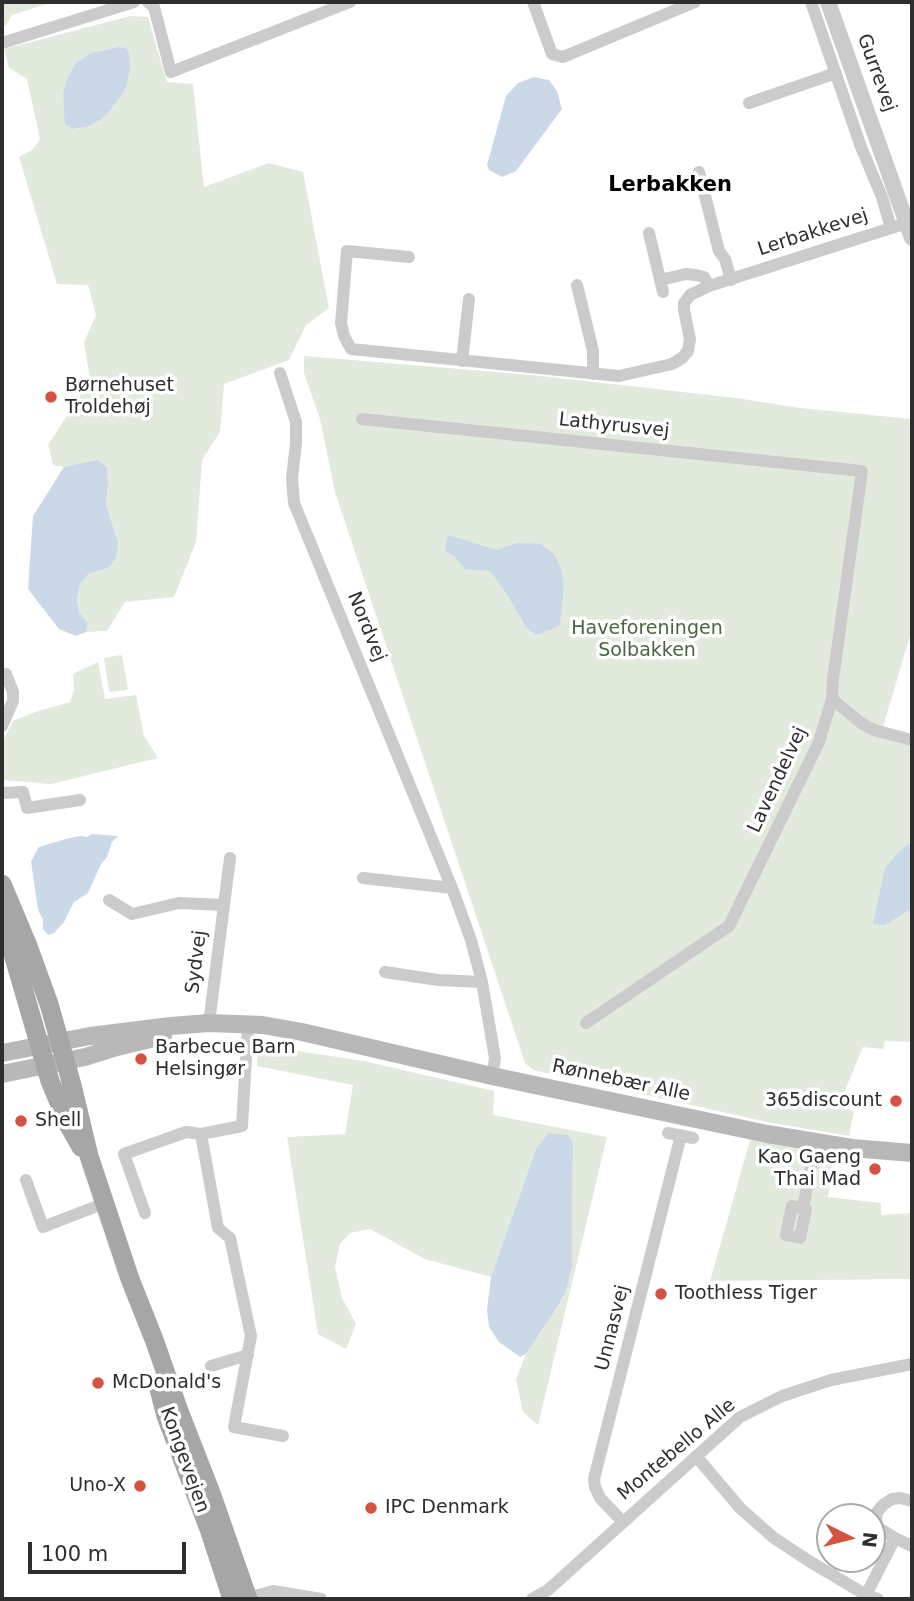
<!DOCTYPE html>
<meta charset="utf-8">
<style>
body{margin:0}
#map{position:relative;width:914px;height:1601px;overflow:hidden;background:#fff;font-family:"DejaVu Sans",sans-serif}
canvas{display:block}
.frame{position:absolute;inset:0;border:4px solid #2e2e2e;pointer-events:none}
.north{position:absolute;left:816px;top:1503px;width:70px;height:70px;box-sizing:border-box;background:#fff;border:2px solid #ababab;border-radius:50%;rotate:96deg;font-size:19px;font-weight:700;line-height:28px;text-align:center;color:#2e2e2e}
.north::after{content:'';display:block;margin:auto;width:24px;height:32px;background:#d55140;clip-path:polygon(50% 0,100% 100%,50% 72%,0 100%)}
.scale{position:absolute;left:28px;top:1542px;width:158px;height:32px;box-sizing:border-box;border:4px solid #2e2e2e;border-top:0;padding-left:9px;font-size:21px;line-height:24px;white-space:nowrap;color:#2e2e2e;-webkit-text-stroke:5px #fff;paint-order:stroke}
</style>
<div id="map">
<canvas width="914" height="1601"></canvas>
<div class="frame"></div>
<div class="north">N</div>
<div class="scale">100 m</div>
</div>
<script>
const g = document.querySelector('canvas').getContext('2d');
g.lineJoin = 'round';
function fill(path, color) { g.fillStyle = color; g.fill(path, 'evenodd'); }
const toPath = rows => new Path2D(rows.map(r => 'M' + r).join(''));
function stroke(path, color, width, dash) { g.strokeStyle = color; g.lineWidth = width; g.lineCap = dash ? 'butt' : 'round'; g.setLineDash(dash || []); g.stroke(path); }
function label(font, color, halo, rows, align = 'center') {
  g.font = font + ' "DejaVu Sans",sans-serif'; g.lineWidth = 7; g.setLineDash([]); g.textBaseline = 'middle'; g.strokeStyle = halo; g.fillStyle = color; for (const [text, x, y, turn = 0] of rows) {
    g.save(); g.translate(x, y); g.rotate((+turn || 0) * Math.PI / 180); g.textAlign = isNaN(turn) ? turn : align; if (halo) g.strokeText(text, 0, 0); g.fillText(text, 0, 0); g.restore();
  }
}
fill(toPath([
 [2,2,53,2,12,15,6,25,2,27],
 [130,16,148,17,167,82,193,84,204,187,269,163,303,172,329,308,306,325,289,360,224,384,220,432,202,460,196,542,174,597,125,602,107,631,86,632,88,623,79,612,77,599,80,584,88,573,110,567,118,543,106,504,108,486,98,461,64,467,53,465,48,445,90,380,84,342,96,315,88,285,57,284,19,157,32,150,40,139,27,79,9,68,4,49],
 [118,47,127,85,121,96,110,111,87,127,72,129,66,124,91,53],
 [304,356,532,375,736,398,800,408,912,419,912,629,883,727,912,734,912,1042,885,1041,883,1049,863,1047,839,1105,854,1111,849,1136,772,1123,533,1070,525,1063,335,492,320,419,304,373],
 [121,655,122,656,128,688,126,690,111,692,109,691,104,658],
 [98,662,105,699,136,695,144,736,158,758,51,784,2,780,2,743,13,721,38,711,70,702,74,689,73,674],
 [257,1045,364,1061,494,1091,493,1115,607,1137,538,1425,523,1412,516,1379,526,1354,558,1306,566,1291,572,1267,573,1142,568,1136,548,1133,536,1149,491,1277,425,1259,370,1229,350,1233,340,1244,335,1267,342,1298,356,1324,346,1349,318,1334,287,1137,345,1134,353,1085,257,1066],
 [750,1140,835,1156,828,1197,881,1203,881,1215,912,1213,912,1279,710,1281]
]), '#e2eadd');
fill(toPath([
 [118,47,126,48,129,52,130,67,127,85,121,96,110,111,99,121,87,127,72,129,65,124,64,111,63,92,68,77,76,63,91,53],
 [534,77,549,80,557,91,562,109,516,171,502,177,489,170,487,165,506,96,518,83],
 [98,460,107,468,108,486,106,504,118,543,116,558,110,567,88,574,80,584,77,599,79,612,88,623,86,632,76,636,59,629,28,589,33,516,64,467],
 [448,535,497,550,516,543,541,544,554,554,561,568,564,587,560,625,555,628,536,635,527,628,504,590,490,571,465,569,454,556,445,551],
 [92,834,118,836,112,842,107,857,101,864,88,893,74,902,64,922,54,933,48,935,43,929,43,920,38,910,31,861,39,847,66,839,80,836,87,837],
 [912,842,912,908,885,925,873,924,885,868,899,851],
 [548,1133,568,1135,573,1142,572,1267,566,1291,558,1306,526,1354,520,1357,499,1342,489,1327,487,1310,491,1277,536,1149]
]), '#cbd8e8');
stroke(toPath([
 [148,2,154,7,171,72,350,2],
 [533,2,552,54,563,57,695,2],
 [811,2,861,147,882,197,891,228],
 [2,43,134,2],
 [749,103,836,73],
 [699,172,719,251,725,259,731,280],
 [649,233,663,292],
 [409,257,347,251,341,323,344,336,351,349,619,376,672,364,682,358,688,351,690,339,684,310,684,303,690,295,709,286,907,223],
 [660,280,686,274,696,275,704,277,709,286],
 [577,285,593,351,593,374],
 [462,361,469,299],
 [280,373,296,422,296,443,292,478,294,503,452,888,471,940,482,982,495,1058,492,1076],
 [362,419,862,471,833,679,832,699,819,742,729,926,586,1023],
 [832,699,861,723,874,730,912,740],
 [2,726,13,701,13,692,6,674],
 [2,793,23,792,27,808,80,800],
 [363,878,452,888],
 [109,900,132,914,179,903,224,905],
 [385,972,438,980,482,982],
 [209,1023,230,858],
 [668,1133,693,1138],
 [201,1134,218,1228,230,1238,251,1336,234,1427,283,1436],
 [26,1180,43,1227,105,1203],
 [803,1208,792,1206,786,1235,800,1238,806,1209,803,1208,816,1143],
 [145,1213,124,1154,186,1132,201,1134,242,1126,248,1024],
 [211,1366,248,1355],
 [696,1456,740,1508,774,1538,809,1561,866,1595,878,1599],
 [912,1501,900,1498,892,1499,883,1505,877,1512,876,1521,879,1528,895,1538,912,1546],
 [623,1522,600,1498,595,1487,594,1479,681,1135],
 [866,1595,895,1538],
 [244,1599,273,1591,321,1599],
 [532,1599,548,1590,740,1417,782,1396,831,1380,912,1364]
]), '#cbcbcb', 12);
stroke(toPath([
 [828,2,912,238]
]), '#cbcbcb', 16);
stroke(toPath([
 [2,1053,90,1036,171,1026,209,1023,263,1025,302,1032,492,1076,767,1134,852,1148,912,1153],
 [2,1074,85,1057,117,1047,163,1036]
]), '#b8b8b8', 18);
stroke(toPath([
 [2,884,28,946,49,1004,72,1085,89,1156,130,1279,155,1342,179,1411,211,1493,248,1599],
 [2,916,50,1081,68,1124,81,1147],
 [159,1389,166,1416,209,1529,232,1599]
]), '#a6a6a6', 19);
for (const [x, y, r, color] of [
 [51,397,7,"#d55140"],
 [141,1059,7,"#d55140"],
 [896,1101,7,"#d55140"],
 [21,1121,7,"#d55140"],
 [875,1169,7,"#d55140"],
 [661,1294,7,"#d55140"],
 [98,1383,7,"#d55140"],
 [140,1486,7,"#d55140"],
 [371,1508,7,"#d55140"]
]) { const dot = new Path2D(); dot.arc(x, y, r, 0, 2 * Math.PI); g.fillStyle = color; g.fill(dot); stroke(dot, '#fff', 2.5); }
label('19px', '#2e2e2e', '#fff', [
 ["Gurrevej",876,73,70],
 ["Lerbakkevej",813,233,-18],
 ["Lathyrusvej",614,426,6],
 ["Nordvej",366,627,68],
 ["Lavendelvej",778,780,-65],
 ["Sydvej",197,962,-83],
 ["Rønnebær Alle",621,1081,12],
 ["Unnasvej",613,1328,-76],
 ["Montebello Alle",677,1450,-40],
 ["Kongevejen",184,1460,70]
]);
label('19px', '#2e2e2e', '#fff', [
 ["Børnehuset",65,386],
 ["Troldehøj",65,408],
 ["Barbecue Barn",155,1048],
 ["Helsingør",155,1070],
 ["365discount",882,1101,"right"],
 ["Shell",35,1121],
 ["Kao Gaeng",861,1158,"right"],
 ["Thai Mad",861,1180,"right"],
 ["Toothless Tiger",675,1294],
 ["McDonald's",112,1383],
 ["Uno-X",126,1486,"right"],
 ["IPC Denmark",385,1508]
], 'left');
label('19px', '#4a6640', '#fff', [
 ["Haveforeningen",647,629],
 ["Solbakken",647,651]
]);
label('bold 21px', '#000', '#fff', [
 ["Lerbakken",670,186]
]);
</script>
